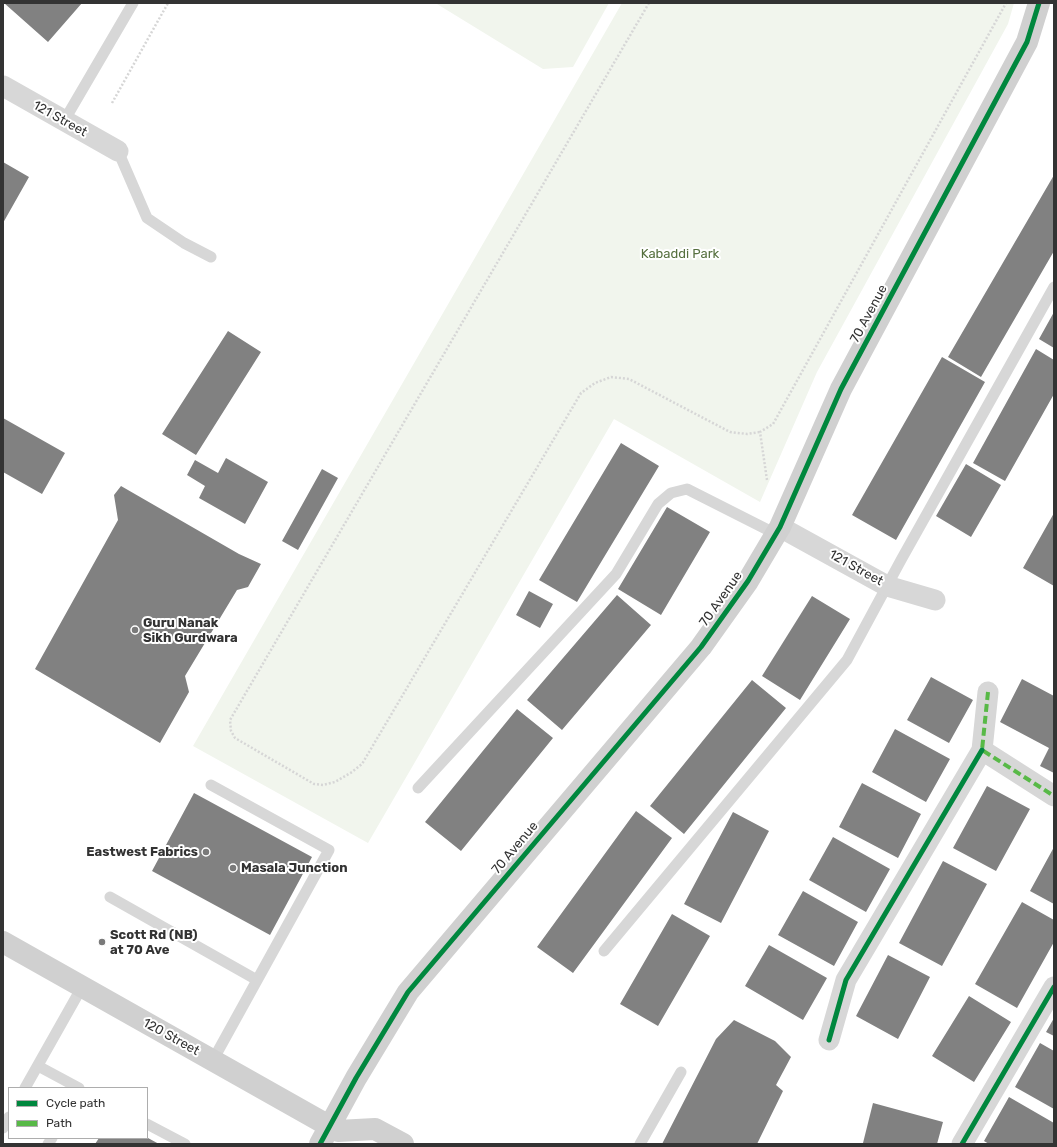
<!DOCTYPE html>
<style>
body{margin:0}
#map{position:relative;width:1057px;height:1147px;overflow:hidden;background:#fff;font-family:Rubik,sans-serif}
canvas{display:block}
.frame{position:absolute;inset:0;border:4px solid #333;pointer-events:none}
.legend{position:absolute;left:8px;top:1087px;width:140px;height:52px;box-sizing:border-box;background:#fff;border:1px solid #adadad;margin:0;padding:5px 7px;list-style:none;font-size:12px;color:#333}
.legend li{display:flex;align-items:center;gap:8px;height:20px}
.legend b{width:20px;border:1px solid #adadad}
</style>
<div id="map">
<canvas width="1057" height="1147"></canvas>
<div class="frame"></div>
<ul class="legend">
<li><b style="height:5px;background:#00873e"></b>Cycle path</li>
<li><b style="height:5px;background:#58b947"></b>Path</li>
</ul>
</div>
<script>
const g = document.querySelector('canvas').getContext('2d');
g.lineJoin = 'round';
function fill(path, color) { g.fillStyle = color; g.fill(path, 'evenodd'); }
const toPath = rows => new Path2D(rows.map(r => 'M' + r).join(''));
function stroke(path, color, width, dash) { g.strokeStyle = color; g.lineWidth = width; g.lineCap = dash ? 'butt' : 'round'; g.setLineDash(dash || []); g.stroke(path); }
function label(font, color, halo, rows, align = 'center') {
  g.font = font + ' Rubik,sans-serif'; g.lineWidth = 4; g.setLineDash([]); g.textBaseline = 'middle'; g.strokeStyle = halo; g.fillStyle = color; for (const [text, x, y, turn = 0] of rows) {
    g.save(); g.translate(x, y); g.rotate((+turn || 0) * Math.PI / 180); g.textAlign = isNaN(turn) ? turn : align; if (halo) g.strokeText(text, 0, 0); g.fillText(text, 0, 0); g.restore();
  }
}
fill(toPath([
 [438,3,609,3,573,67,543,69,437,4],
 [622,3,1014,3,1008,24,817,372,760,502,614,419,368,843,193,746]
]), '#f1f5ed');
fill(toPath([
 [4,3,82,3,48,42],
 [3,162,29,177,3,223],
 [1054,175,1054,251,981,377,948,357],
 [1054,312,1054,348,1039,339],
 [228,331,261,352,196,455,162,434],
 [1036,349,1054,360,1054,394,1005,481,973,463],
 [942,357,985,382,896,540,852,515],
 [3,418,65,453,42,494,3,472],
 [621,443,659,466,577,602,539,580],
 [226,458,268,482,245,524,199,498,205,486,187,475,195,460,218,473],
 [966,464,1001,485,971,537,936,516],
 [322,469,338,478,298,550,282,541],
 [121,486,239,554,261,564,248,587,237,590,185,676,189,692,160,743,35,669,118,520,114,495],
 [667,507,710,532,661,615,618,589],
 [1054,513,1054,586,1023,568],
 [529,591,553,604,540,628,516,615],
 [617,595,651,625,562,730,527,700],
 [812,596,850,619,800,700,762,676],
 [931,677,973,700,949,743,907,720],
 [1022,679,1054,696,1054,773,1040,766,1049,748,1000,722],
 [752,680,786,708,684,834,650,806],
 [517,709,553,738,461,851,425,822],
 [895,729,950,759,926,802,872,772],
 [862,783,921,814,898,858,839,827],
 [987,786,1030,809,996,871,953,848],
 [194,793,312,857,270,935,152,871],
 [636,811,672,838,573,973,537,947],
 [733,812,769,831,721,923,684,904],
 [833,837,890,869,866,912,809,880],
 [1054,847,1054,904,1030,891],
 [943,861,987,884,942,966,899,943],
 [803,891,858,922,834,966,778,935],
 [1022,902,1054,920,1054,942,1017,1008,975,984],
 [672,914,710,936,658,1026,620,1004],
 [769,945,827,978,803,1020,745,986],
 [888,955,930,977,898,1039,856,1016],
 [969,996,1011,1022,974,1082,932,1056],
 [1054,1018,1054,1036,1046,1032],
 [734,1020,775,1041,791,1057,776,1085,783,1091,757,1144,662,1144,716,1039],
 [1040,1043,1054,1051,1054,1109,1015,1087],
 [1009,1097,1054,1123,1054,1144,989,1144,984,1141],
 [873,1103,943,1122,937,1144,863,1143],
 [99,1138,148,1138,159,1144,95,1144]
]), '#818181');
stroke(toPath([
 [649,3,230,720,231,731,235,738,314,784,323,785,335,782,352,772,362,764,581,393,595,383,611,377,629,379,730,432,747,434,760,432],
 [112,103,168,3],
 [767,480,760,432,773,424,1006,3]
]), '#d6d6d6', 2.5, [2, 2]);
stroke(toPath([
 [64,121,133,3],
 [118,151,147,218,184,243,211,257],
 [211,785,329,850,213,1060],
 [418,788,616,574,658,504,671,493,687,489,776,534],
 [110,897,257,980],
 [604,951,847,660,901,560,1054,287],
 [38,1066,79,1088],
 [25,1088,82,987],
 [147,1124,185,1144],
 [3,1128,9,1117],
 [48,1144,52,1138],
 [640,1144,681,1072]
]), '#d7d7d7', 11);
stroke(toPath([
 [3,86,118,151],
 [780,527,887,586,935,600],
 [988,692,982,750,1054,796],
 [829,1040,846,980,982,750],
 [962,1144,1054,987]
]), '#d7d7d7', 21);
stroke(toPath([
 [3,942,338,1131,375,1129,403,1144],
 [320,1144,356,1078,408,992,701,647,748,581,780,527,841,389,1027,42,1039,3]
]), '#d0d0d0', 22);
stroke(toPath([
 [988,692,982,750,1054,796]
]), '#58b947', 4, [8, 4]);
stroke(toPath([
 [829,1040,846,980,982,750],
 [320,1144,356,1078,408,992,701,647,748,581,780,527,841,389,1027,42,1039,3],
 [962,1144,1054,987]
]), '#00873e', 5);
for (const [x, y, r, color] of [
 [135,630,4,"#7a7a7a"],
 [206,852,4,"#7a7a7a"],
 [233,868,4,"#7a7a7a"],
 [102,942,4,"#7a7a7a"]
]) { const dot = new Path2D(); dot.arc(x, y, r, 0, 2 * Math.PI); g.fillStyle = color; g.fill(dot); stroke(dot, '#fff', 1.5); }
label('13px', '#333', '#fff', [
 ["121 Street",60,119,29],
 ["70 Avenue",869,314,-62],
 ["121 Street",856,568,29],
 ["70 Avenue",721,599,-55],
 ["70 Avenue",515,848,-50],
 ["120 Street",171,1037,29]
]);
label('13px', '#56703f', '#fff', [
 ["Kabaddi Park",680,254]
]);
label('bold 13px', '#333', '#fff', [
 ["Guru Nanak",143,623],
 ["Sikh Gurdwara",143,638],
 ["Eastwest Fabrics",198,852,"right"],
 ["Masala Junction",241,868],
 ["Scott Rd (NB)",110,935],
 ["at 70 Ave",110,950]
], 'left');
</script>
